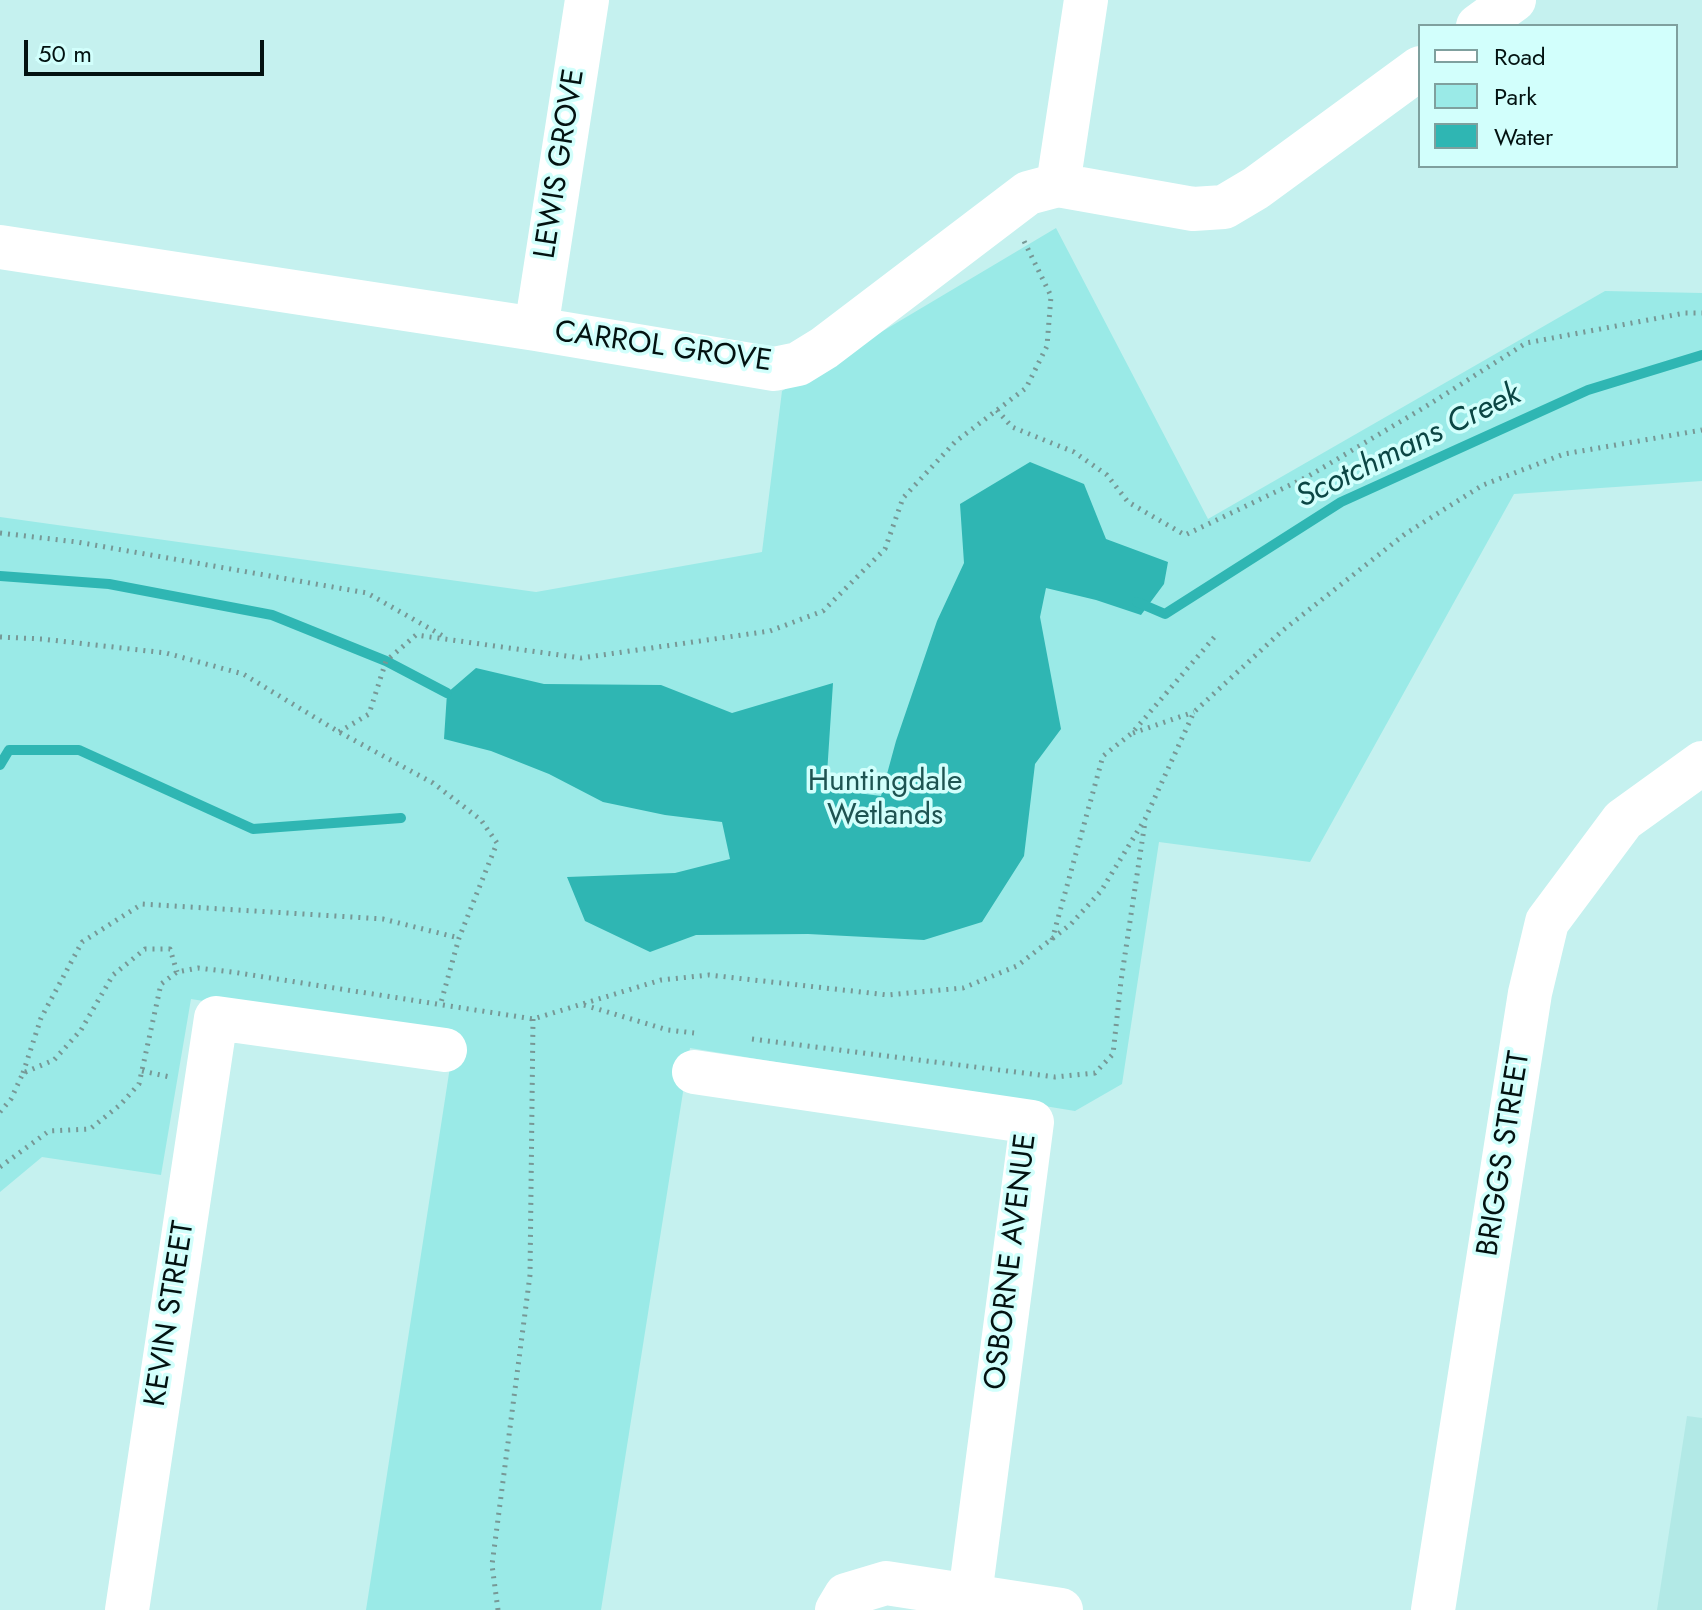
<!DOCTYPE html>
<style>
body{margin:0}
#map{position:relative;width:1702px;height:1610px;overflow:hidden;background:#c5f1ef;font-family:Jost,sans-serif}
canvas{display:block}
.legend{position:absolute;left:1418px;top:24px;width:260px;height:144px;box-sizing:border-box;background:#d2fffc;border:2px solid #7fa09e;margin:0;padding:10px 14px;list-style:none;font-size:24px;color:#031211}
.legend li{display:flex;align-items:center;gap:16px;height:40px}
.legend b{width:40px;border:2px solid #7fa09e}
.scale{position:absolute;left:24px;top:40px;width:240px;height:36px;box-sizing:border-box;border:4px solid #031211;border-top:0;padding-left:10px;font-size:24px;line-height:28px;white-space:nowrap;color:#031211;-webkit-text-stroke:6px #d2fffc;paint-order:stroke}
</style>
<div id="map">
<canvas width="1702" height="1610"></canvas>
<ul class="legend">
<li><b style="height:10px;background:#fff"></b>Road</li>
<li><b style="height:22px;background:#9aeae7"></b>Park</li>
<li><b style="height:22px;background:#2fb6b3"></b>Water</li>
</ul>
<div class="scale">50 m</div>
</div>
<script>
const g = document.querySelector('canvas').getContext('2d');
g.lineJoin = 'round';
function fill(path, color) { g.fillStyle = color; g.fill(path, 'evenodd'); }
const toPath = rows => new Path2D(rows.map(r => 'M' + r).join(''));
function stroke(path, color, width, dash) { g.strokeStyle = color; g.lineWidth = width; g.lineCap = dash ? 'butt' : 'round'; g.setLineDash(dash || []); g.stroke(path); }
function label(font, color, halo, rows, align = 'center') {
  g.font = font + ' Jost,sans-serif'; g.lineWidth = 7; g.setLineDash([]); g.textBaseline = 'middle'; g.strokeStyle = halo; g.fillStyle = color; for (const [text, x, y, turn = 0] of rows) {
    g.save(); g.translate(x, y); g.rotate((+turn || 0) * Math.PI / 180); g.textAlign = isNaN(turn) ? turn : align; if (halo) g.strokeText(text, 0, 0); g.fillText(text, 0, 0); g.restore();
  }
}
fill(toPath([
 [1687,1416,1702,1418,1702,1610,1657,1610]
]), '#b2e9e6');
fill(toPath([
 [1056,228,1208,519,1605,291,1702,293,1702,481,1514,494,1310,862,1159,842,1122,1084,1075,1111,690,1048,601,1610,366,1610,454,1041,191,999,161,1175,42,1157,0,1192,0,517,536,592,762,552,782,391]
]), '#9aeae7');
fill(toPath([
 [1030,462,1084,484,1106,539,1168,562,1164,584,1141,615,1096,600,1046,588,1040,617,1061,729,1035,764,1024,856,982,922,924,940,808,934,696,935,650,952,585,921,567,877,675,873,730,859,722,822,665,815,603,802,549,774,491,751,444,739,447,693,476,668,544,684,661,685,732,713,833,683,826,789,881,796,896,741,937,621,964,563,960,504]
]), '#2fb6b3');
stroke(toPath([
 [0,576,109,584,272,615,386,661,447,693],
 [1137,602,1165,614,1341,502,1588,390,1702,355],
 [0,765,9,750,79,750,253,829,401,818]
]), '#2fb6b3', 10);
stroke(toPath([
 [997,410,1012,427,1074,452,1107,475,1128,502,1185,535,1307,477,1425,407,1526,343,1685,313,1702,313],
 [0,533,77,542,367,593,443,636],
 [0,637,42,639,166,653,243,674,339,732,433,783,481,820,497,843,459,938,440,1006],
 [339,732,369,714,386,661,416,635,581,658,770,631,823,611,885,549,903,498,955,442,1026,388,1047,346,1051,296,1024,241],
 [1133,733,1194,712],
 [1052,940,1103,756,1132,733,1217,634],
 [584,1005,668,1030,694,1033],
 [752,1039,1055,1077,1095,1073,1113,1054,1121,981,1145,822],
 [142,1071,170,1077],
 [23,1073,41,1018,82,942,142,904,383,919,459,938],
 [0,1112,11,1099,23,1073,54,1060,81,1030,113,975,145,949,170,949,177,972],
 [0,1167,49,1131,90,1129,120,1105,139,1084,161,984,177,972,198,968,232,972,533,1019,661,980,709,975,888,995,963,988,1017,966,1071,924,1101,891,1145,819,1194,712,1282,631,1405,534,1483,485,1564,454,1702,430],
 [498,1610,492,1565,530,1275,533,1019]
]), '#779896', 5, [2, 6]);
stroke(toPath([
 [1478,26,1514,0],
 [1058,185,1086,0],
 [0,247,536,329,774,369,798,364,824,348,1028,193,1058,185,1193,209,1224,207,1256,188,1420,68],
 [536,329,587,0],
 [694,1072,1032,1122,970,1595],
 [127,1610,216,1018,445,1050],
 [837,1610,846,1595,886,1583,1061,1610],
 [1433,1610,1530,993,1547,922,1623,820,1702,763]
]), '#fff', 44);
label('30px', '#031211', '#d2fffc', [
 ["LEWIS GROVE",561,164,-81],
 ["CARROL GROVE",663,348,8],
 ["BRIGGS STREET",1505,1154,-81],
 ["OSBORNE AVENUE",1012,1262,-83],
 ["KEVIN STREET",171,1314,-81]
]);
label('30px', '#1e5452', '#d2fffc', [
 ["Huntingdale",885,783],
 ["Wetlands",885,817]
]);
label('italic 32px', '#0b4644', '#d2fffc', [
 ["Scotchmans Creek",1409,447,-26]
]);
</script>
